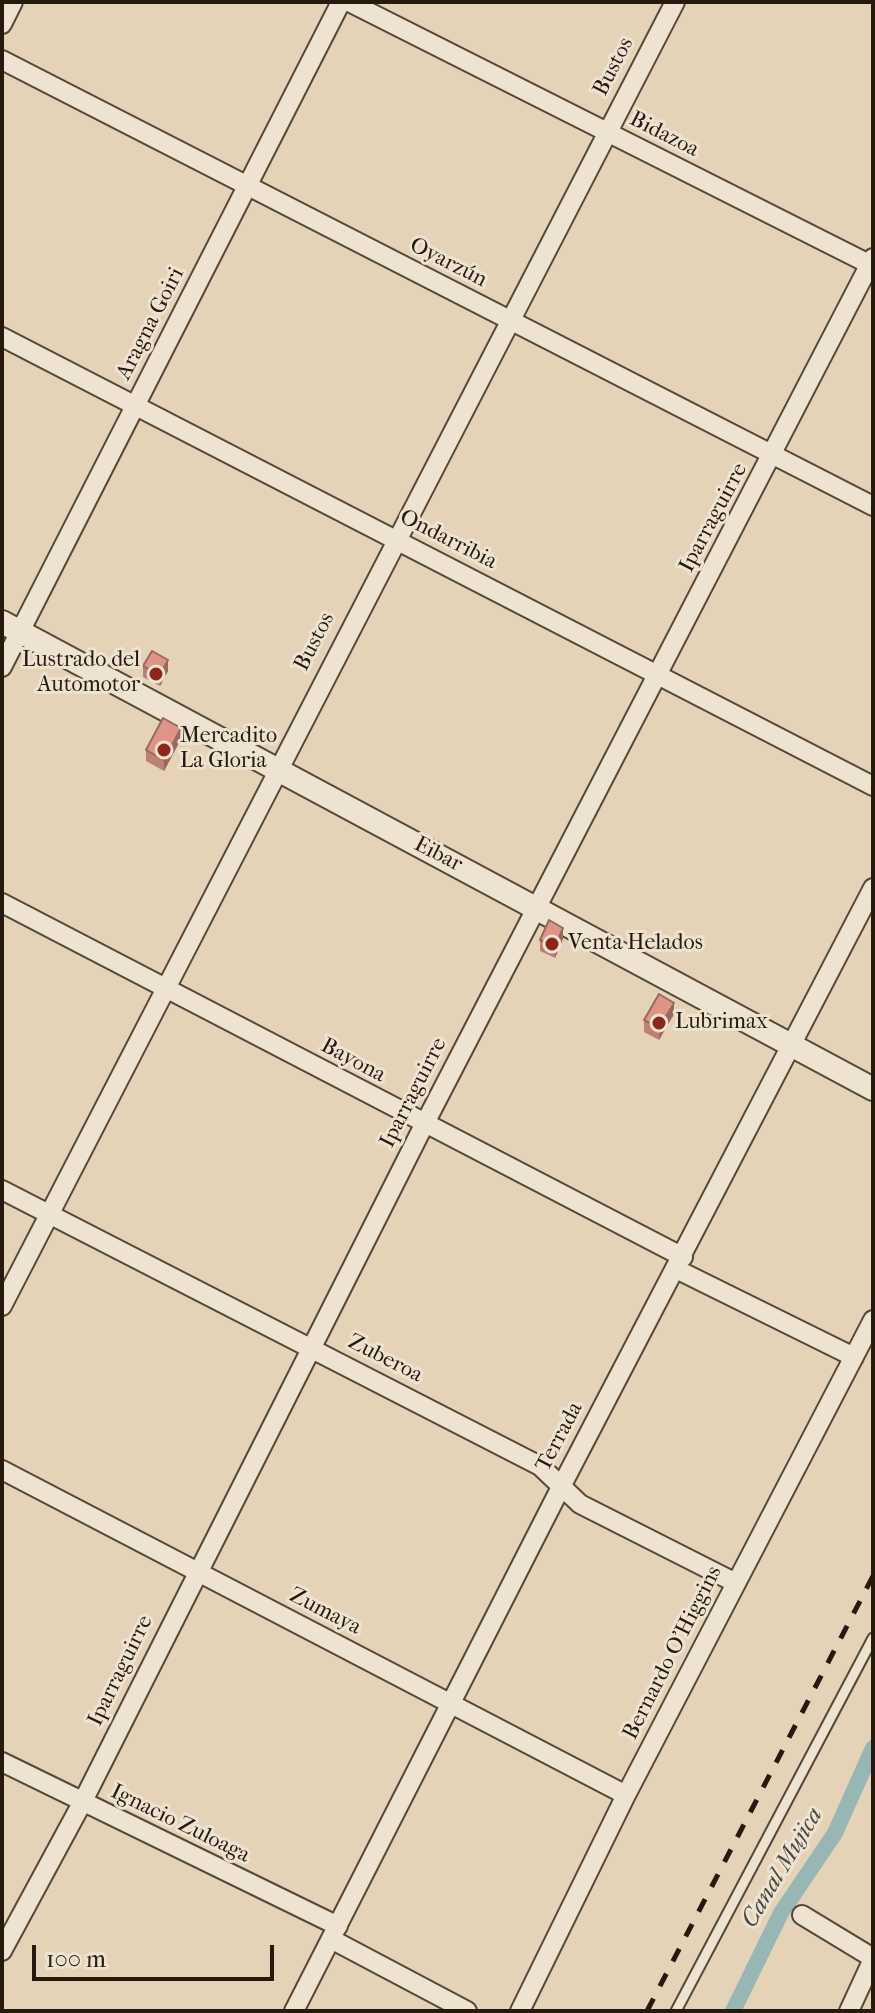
<!DOCTYPE html>
<meta charset="utf-8">
<style>
body{margin:0}
#map{position:relative;width:875px;height:2013px;overflow:hidden;background:#e5d3b8;font-family:"IM FELL French Canon",serif}
canvas{display:block}
.frame{position:absolute;inset:0;border:4px solid #26190d;pointer-events:none}
.scale{position:absolute;left:32px;top:1945px;width:242px;height:36px;box-sizing:border-box;border:4px solid #26190d;border-top:0;padding-left:10px;font-size:24px;line-height:28px;white-space:nowrap;color:#26190d;-webkit-text-stroke:6px #eee2d1;paint-order:stroke}
</style>
<div id="map">
<canvas width="875" height="2013"></canvas>
<div class="frame"></div>
<div class="scale">100 m</div>
</div>
<script>
const g = document.querySelector('canvas').getContext('2d');
g.lineJoin = 'round';
const toPath = rows => new Path2D(rows.map(r => 'M' + r).join(''));
function stroke(path, color, width, dash) { g.strokeStyle = color; g.lineWidth = width; g.lineCap = dash ? 'butt' : 'round'; g.setLineDash(dash || []); g.stroke(path); }
function fill(path, color) { g.fillStyle = color; g.fill(path, 'evenodd'); }
function label(font, color, halo, rows, align = 'center') {
  g.font = font + ' "IM FELL French Canon",serif'; g.lineWidth = 6; g.setLineDash([]); g.textBaseline = 'middle'; g.strokeStyle = halo; g.fillStyle = color; for (const [text, x, y, turn = 0] of rows) {
    g.save(); g.translate(x, y); g.rotate((+turn || 0) * Math.PI / 180); g.textAlign = isNaN(turn) ? turn : align; if (halo) g.strokeText(text, 0, 0); g.fillText(text, 0, 0); g.restore();
  }
}
stroke(toPath([
 [733,2011,781,1913,835,1833,873,1748]
]), '#96b7b3', 16);
const service = toPath([
 [676,2011,873,1638]
]);
const minor = toPath([
 [349,2,873,266],
 [2,24,13,2],
 [2,60,873,506],
 [2,337,873,786],
 [2,667,341,2],
 [2,903,683,1257],
 [2,1190,540,1466,580,1504,736,1583],
 [676,1269,854,1357],
 [2,1306,675,2],
 [2,1470,626,1795],
 [2,1762,338,1926],
 [802,1915,873,1958],
 [331,1939,467,2011],
 [2,1951,82,1803,424,1125,873,258],
 [294,2011,562,1485,873,888],
 [520,2011,626,1795,873,1320],
 [849,2011,873,1959]
]);
const tertiary = toPath([
 [2,622,873,1089]
]);
stroke(service, '#564838', 13);
stroke(minor, '#564838', 22);
stroke(tertiary, '#564838', 26);
stroke(service, '#eee2d1', 9);
stroke(minor, '#eee2d1', 18);
stroke(tertiary, '#eee2d1', 22);
stroke(toPath([
 [647,2011,873,1576]
]), '#26190d', 5, [14, 14]);
fill(toPath([
 [143,666,168,671,160,686,143,677],
 [181,739,164,771,146,761,146,750],
 [563,939,555,958,540,951,540,940],
 [674,1014,659,1040,644,1032,644,1020]
]), '#be8074');
fill(toPath([
 [168,660,168,671,160,686,160,675],
 [181,728,181,739,164,771,164,760],
 [563,928,563,939,555,958,555,947],
 [674,1003,674,1014,659,1040,659,1028]
]), '#9b685e');
const building = toPath([
 [152,651,168,660,160,675,143,666,152,651],
 [163,718,181,728,164,760,146,750,163,718],
 [549,920,563,928,555,947,540,940,549,920],
 [659,994,674,1003,659,1028,644,1020,659,994]
]);
fill(building, '#dd9587');
stroke(building, '#9b685e', 2);
for (const [x, y, r, color] of [
 [156,674,8,"#8f2418"],
 [164,750,8,"#8f2418"],
 [552,944,8,"#8f2418"],
 [659,1023,8,"#8f2418"]
]) { const dot = new Path2D(); dot.arc(x, y, r, 0, 2 * Math.PI); g.fillStyle = color; g.fill(dot); stroke(dot, '#eee2d1', 3); }
label('22px', '#26190d', '#eee2d1', [
 ["Bustos",614,67,-63],
 ["Bidazoa",664,135,27],
 ["Oyarzún",448,263,27],
 ["Aragna Goiri",151,324,-63],
 ["Iparraguirre",714,518,-62],
 ["Ondarribia",448,540,27],
 ["Bustos",315,642,-63],
 ["Eibar",438,855,27],
 ["Bayona",353,1061,28],
 ["Iparraguirre",414,1093,-63],
 ["Zuberoa",385,1359,27],
 ["Terrada",560,1437,-62],
 ["Zumaya",325,1612,27],
 ["Bernardo O'Higgins",673,1653,-63],
 ["Iparraguirre",121,1671,-64],
 ["Ignacio Zuloaga",180,1824,26]
]);
label('22px', '#26190d', '#eee2d1', [
 ["Lustrado del",140,661,"right"],
 ["Automotor",140,686,"right"],
 ["Mercadito",180,737],
 ["La Gloria",180,762],
 ["Venta Helados",568,944],
 ["Lubrimax",675,1023]
], 'left');
label('italic 24px', '#48483f', '#eee2d1', [
 ["Canal Mujica",783,1868,-59]
]);
</script>
